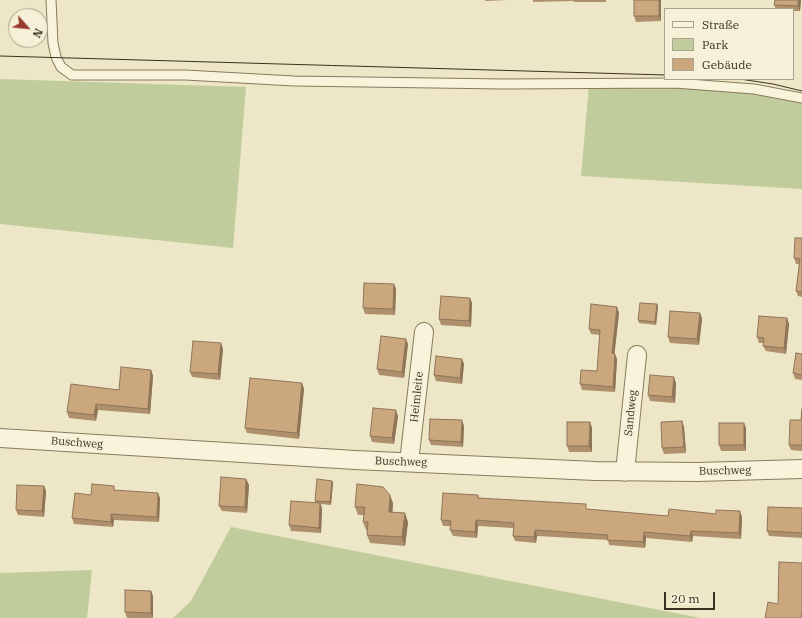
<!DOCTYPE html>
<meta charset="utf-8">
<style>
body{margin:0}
#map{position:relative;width:802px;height:618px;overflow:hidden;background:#eee7c7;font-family:"IBM Plex Serif",serif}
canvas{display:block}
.legend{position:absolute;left:664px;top:8px;width:130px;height:72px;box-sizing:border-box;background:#f5f0d7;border:1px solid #aaa38e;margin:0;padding:5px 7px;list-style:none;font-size:12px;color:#3a3020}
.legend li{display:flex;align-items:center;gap:8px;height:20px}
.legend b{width:20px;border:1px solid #aaa38e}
.north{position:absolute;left:8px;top:8px;width:40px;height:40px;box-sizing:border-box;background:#f5f0d7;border:1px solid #aaa38e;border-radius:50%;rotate:117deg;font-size:11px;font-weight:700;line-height:16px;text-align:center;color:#3a3020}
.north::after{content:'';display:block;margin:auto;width:14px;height:18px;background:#973a2e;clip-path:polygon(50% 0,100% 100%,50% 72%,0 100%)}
.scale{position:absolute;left:664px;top:592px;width:51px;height:18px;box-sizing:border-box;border:2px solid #3a3020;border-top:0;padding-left:5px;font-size:12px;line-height:14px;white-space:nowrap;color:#3a3020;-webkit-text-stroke:3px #f5f0d7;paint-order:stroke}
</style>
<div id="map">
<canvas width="802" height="618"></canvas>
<ul class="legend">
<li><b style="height:5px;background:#f8f3db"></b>Straße</li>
<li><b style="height:11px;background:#c0cc9b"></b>Park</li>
<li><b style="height:11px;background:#cba77e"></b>Gebäude</li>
</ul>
<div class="north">N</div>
<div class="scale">20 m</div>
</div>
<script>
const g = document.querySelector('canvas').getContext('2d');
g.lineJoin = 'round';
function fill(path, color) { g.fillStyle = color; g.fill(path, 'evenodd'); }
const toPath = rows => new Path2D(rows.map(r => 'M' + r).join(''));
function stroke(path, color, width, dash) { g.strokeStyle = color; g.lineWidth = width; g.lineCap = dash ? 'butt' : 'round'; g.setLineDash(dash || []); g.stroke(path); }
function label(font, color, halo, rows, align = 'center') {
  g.font = font + ' "IBM Plex Serif",serif'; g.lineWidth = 4; g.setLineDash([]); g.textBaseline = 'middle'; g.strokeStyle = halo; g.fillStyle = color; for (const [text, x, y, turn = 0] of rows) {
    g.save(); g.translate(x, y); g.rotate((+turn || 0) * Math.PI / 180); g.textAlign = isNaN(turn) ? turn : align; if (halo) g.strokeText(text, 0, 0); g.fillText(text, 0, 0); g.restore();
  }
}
fill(toPath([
 [0,79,246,87,233,248,0,224],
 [589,85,729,88,802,101,802,189,581,176],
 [231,527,701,618,173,618,191,601],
 [92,570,87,618,0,618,0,573]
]), '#c0cc9b');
const service = toPath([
 [51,0,53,43,56,57,61,67,72,75,185,75,294,81,504,84,675,83,754,89,802,98]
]);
const minor = toPath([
 [0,438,355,460,595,471,697,472,802,469],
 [409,462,424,332],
 [625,472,637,355]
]);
stroke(service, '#897a5d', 11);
stroke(minor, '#897a5d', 20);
stroke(service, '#f8f3db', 9);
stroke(minor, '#f8f3db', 18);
stroke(toPath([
 [0,56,665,75],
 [740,79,773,84,802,91]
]), '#3a3020', 1);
fill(toPath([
 [485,0,508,0,485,1],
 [533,0,606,0,606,2,574,2,574,1,533,2],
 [634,0,661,0,661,21,636,22,634,16],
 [801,0,800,11,793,11,793,9,776,9,774,5],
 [802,238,802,297,798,296,796,291,799,264,796,264,794,258],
 [394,284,396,289,395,315,365,314,363,308],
 [470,298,472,303,471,327,441,325,439,319],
 [657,304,658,307,656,325,639,323,638,320],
 [617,307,619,313,614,354,617,359,615,392,582,390,580,384,597,371,600,335,591,334,589,329],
 [700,313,702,319,699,345,670,343,668,337],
 [787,318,789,324,786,354,766,351,763,346,764,343,759,343,757,337],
 [221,343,223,349,220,380,192,377,190,372],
 [408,344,404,378,379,375,377,369],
 [802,354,802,380,795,379,793,373],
 [462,359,464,364,462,384,436,381,434,375],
 [151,370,153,376,150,414,98,410,96,421,69,418,67,412,119,390],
 [302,383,304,389,299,439,247,433,245,428],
 [676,383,675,403,650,401,648,395],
 [802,409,802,451,791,450,789,445,801,420],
 [398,416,394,444,372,442,370,436],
 [682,421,684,427,686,453,664,454,662,448],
 [590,422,592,428,592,452,569,452,567,446],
 [464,426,463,447,431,445,429,440],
 [746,428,746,451,721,451,719,445],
 [246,479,249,485,247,513,222,511,219,506],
 [332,481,333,483,331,505,321,504,322,509,321,533,291,531,289,525,316,503,315,501],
 [44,486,46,491,44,517,18,515,16,510],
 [115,490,160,498,159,522,114,520,113,527,74,524,72,518,91,495],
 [478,495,479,498,588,509,668,516,742,517,741,539,693,536,692,542,646,538,645,548,609,545,608,540,537,536,536,543,515,541,513,536,513,528,478,526,477,538,453,536,450,530,451,526,443,526,441,520],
 [393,503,392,512,408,522,405,546,370,543,367,535,368,530,366,530,363,522,364,515,358,515,355,507],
 [802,508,802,538,769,536,767,531],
 [153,596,153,618,127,618,125,612]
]), '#af906c');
fill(toPath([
 [659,0,661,0,661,21,659,16],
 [798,0,801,0,800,11,798,6],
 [394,284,396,289,395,315,393,309],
 [470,298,472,303,471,327,469,321],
 [657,304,658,307,656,325,655,322],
 [617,307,619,313,614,359,612,353],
 [700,313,702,319,699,345,697,339],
 [787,318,789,324,786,354,784,348],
 [406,339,408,344,404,378,402,372],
 [221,343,223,349,220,380,218,374],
 [615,354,617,359,615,392,613,387],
 [462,359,464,364,462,384,460,378],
 [151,370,153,376,150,414,148,409],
 [674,377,676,383,675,403,672,397],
 [302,383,304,389,299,439,297,433],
 [96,404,98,410,96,421,94,415],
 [396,410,398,416,394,444,392,438],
 [462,420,464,426,463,447,461,442],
 [682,421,684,427,686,453,684,447],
 [590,422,592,428,592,452,589,446],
 [744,423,746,428,746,451,744,445],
 [246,479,249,485,247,513,245,507],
 [332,481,333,483,331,505,330,502],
 [44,486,46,491,44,517,42,511],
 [158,493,160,498,159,522,157,517],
 [390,495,393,503,392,520,389,512],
 [320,503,322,509,321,533,319,528],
 [740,511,742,517,741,539,739,533],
 [405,513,408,522,405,546,402,537],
 [111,514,114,520,113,527,111,522],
 [476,520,478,526,477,538,475,532],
 [535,530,537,536,536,543,534,537],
 [691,531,693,536,692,542,690,536],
 [644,532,646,538,645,548,643,542],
 [151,591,153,596,153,618,151,613]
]), '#8e7558');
const building = toPath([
 [634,0,659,0,659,16,634,16,634,0],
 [775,0,798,0,798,6,774,5,775,0],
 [795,238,802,238,802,292,796,291,800,259,794,258,795,238],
 [364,283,394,284,393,309,363,308,364,283],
 [441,296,470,298,469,321,439,319,441,296],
 [640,303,657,304,655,322,638,320,640,303],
 [591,304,617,307,612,353,615,354,613,387,580,384,581,370,597,371,600,330,589,329,591,304],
 [670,311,700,313,697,339,668,337,670,311],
 [759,316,787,318,784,348,763,346,764,338,757,337,759,316],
 [381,336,406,339,402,372,377,369,381,336],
 [193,341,221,343,218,374,190,372,193,341],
 [796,353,802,354,802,375,793,373,796,353],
 [436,356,462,359,460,378,434,375,436,356],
 [121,367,151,370,148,409,96,404,94,415,67,412,71,384,119,390,121,367],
 [650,375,674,377,672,397,648,395,650,375],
 [250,378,302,383,297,433,245,428,250,378],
 [373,408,396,410,392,438,370,436,373,408],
 [802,409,802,445,789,445,790,420,801,420,802,409],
 [430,419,462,420,461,442,429,440,430,419],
 [682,421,684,447,662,448,661,422,682,421],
 [567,422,590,422,589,446,567,446,567,422],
 [719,423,744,423,744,445,719,445,719,423],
 [221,477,246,479,245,507,219,506,221,477],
 [317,479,332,481,330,502,315,501,317,479],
 [92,484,114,486,114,490,158,493,157,517,111,514,111,522,72,518,75,493,91,495,92,484],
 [357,484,383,487,390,495,389,512,405,513,402,537,367,535,368,522,363,522,365,507,355,507,357,484],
 [17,485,44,486,42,511,16,510,17,485],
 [443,493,478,495,478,498,586,504,586,509,668,516,669,509,716,514,716,510,740,511,739,533,691,531,690,536,644,532,643,542,607,540,608,535,535,530,534,537,513,536,514,523,476,520,475,532,450,530,451,521,441,520,443,493],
 [291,501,320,503,319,528,289,525,291,501],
 [768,507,802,508,802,533,767,531,768,507],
 [779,562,802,563,802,612,801,618,765,618,768,602,778,604,779,562],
 [125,590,151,591,151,613,125,612,125,590]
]);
fill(building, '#cba77e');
stroke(building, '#8e7558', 1);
label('11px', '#3a3020', '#f5f0d7', [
 ["Heimleite",417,397,-84],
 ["Sandweg",631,413,-84],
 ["Buschweg",77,443,4],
 ["Buschweg",401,462,2],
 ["Buschweg",725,471,-1]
]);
</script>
